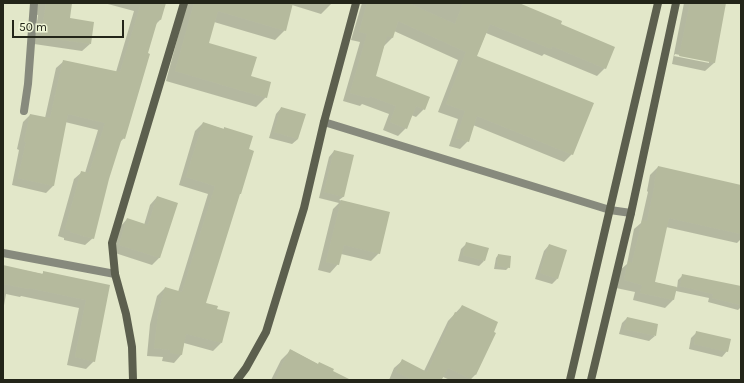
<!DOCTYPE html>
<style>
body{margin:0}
#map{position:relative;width:744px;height:383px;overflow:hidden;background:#e2e7c9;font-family:Karla,sans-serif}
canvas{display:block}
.frame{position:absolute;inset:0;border:4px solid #232519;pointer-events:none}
.scale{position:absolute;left:12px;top:20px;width:112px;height:18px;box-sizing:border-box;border:2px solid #232519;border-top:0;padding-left:5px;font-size:12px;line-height:14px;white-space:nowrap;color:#232519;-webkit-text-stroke:3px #eff5d6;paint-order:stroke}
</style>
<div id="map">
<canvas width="744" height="383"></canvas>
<div class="frame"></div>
<div class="scale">50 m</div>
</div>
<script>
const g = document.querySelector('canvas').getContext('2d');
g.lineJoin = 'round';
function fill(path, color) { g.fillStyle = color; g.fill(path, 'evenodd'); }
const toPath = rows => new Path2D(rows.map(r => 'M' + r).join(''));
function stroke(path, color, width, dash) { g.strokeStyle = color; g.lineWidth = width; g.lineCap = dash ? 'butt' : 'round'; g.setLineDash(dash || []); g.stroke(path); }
fill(toPath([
 [31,3,71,3,68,19,90,44,82,51,34,44,38,15,32,14],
 [104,3,165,3,160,20,155,25,124,138,119,143,108,179,93,238,85,245,64,240,64,238,58,236,74,179,82,172,85,173,98,130,65,122,53,186,46,193,12,185,19,150,17,149,23,122,30,115,45,118,56,68,64,61,116,72,134,11],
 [187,3,332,3,321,14,292,5,285,30,275,40,214,22,208,44,250,77,266,97,256,107,166,81],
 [362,3,517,3,559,25,605,68,597,76,544,54,542,56,486,33,476,57,572,154,564,162,473,125,468,141,460,149,449,146,458,119,438,112,458,60,394,31,392,38,384,46,374,76,424,109,416,117,411,115,406,128,398,136,383,130,389,114,362,104,360,106,343,101,360,42,351,40],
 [684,3,725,3,714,63,705,71,672,64],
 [675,54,709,61,709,63,674,56],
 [281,108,298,139,292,144,269,138,276,114],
 [203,123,223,129,225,128,248,150,238,196,205,304,221,343,213,351,184,343,181,355,174,363,162,361,163,357,147,356,150,324,157,296,165,288,178,292,208,194,179,185,195,131],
 [334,151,353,156,343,197,339,200,389,213,379,253,371,261,341,254,338,264,330,273,318,270,333,209,339,203,319,198,329,157],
 [658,167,741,186,741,239,737,243,666,227,654,282,677,288,678,280,683,275,741,287,741,307,738,310,708,302,709,298,676,291,675,291,673,300,665,308,633,300,635,292,616,288,620,270,627,264,634,229,641,223,648,192,647,191,650,175],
 [157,197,160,257,152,265,112,252,120,227,127,219,144,225,150,205],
 [467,243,484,261,479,266,458,261,461,249],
 [549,245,557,279,552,284,535,279,544,251],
 [498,255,509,267,506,270,494,269,496,258],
 [3,266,42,274,44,272,108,286,94,361,86,369,67,365,79,308,21,296,20,297,6,294,3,311],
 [462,306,492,332,495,333,475,375,470,380,450,380,443,377,441,380,389,380,394,368,402,361,424,371,448,321],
 [627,318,655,336,649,341,619,334,622,323],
 [697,332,727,351,722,357,689,349,691,338],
 [291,350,331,371,349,380,271,380,281,360]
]), '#0003');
fill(toPath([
 [46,3,72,3,70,18,94,22,91,44,41,37],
 [141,3,166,3,161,20,158,19,148,53,150,54,125,139,122,138,109,179,94,239,70,232,71,231,65,229,81,171,89,173,105,123,68,114,54,186,18,178,26,142,24,142,30,114,50,118,63,60,120,72],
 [194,3,293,3,286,31,218,11,209,43,257,57,251,76,271,82,267,98,175,71],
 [367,3,408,3,455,24,463,3,519,3,562,21,561,24,615,47,606,69,552,46,551,49,490,24,477,56,594,103,573,155,477,116,469,142,456,138,465,111,446,104,466,52,398,21,393,38,387,36,376,76,430,97,425,110,416,106,407,129,390,122,396,106,370,96,369,98,350,93,367,34,359,32],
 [690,3,726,3,715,63,679,56],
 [281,107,306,114,298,139,274,132],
 [203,122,224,129,224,127,253,136,249,149,254,151,241,194,240,194,206,303,218,306,217,309,230,312,222,343,186,334,182,355,170,353,170,350,154,348,158,315,165,287,182,292,215,186,186,177],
 [334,150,354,155,344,197,324,192],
 [658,166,741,185,741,234,669,218,655,282,677,287,674,300,640,293,642,285,624,280,628,261,632,263,642,220,647,221,655,184,654,184],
 [157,196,178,203,160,258,119,245,127,218,148,225],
 [341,200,390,212,380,254,344,245,339,265,326,262],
 [466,242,489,248,485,261,463,255],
 [549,244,567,250,558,279,540,273],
 [498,254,511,256,510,268,497,266],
 [3,265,43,274,43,271,110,285,95,362,75,357,86,300,29,288,29,289,3,284],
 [682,274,741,286,741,305,712,298,713,294,680,286],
 [462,305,498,322,494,332,496,333,476,375,474,374,471,379,448,368,442,379,444,380,413,380,396,372,402,359,427,372,455,312,458,313],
 [627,317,658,324,656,336,624,329],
 [696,331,731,339,728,352,694,344],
 [290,349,318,364,319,362,334,369,333,371,351,380,275,380]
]), '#b5ba9d');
stroke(toPath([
 [3,253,115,274]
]), '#878a7d', 8);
stroke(toPath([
 [24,111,28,84,34,3],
 [324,122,610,210,631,213]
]), '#878a7d', 8);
stroke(toPath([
 [133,380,132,347,126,314,115,274,112,243,184,3],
 [237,380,246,368,266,332,304,208,324,122,356,3],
 [570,380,658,3],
 [591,380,631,213,676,3]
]), '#5c5f4e', 8);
</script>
